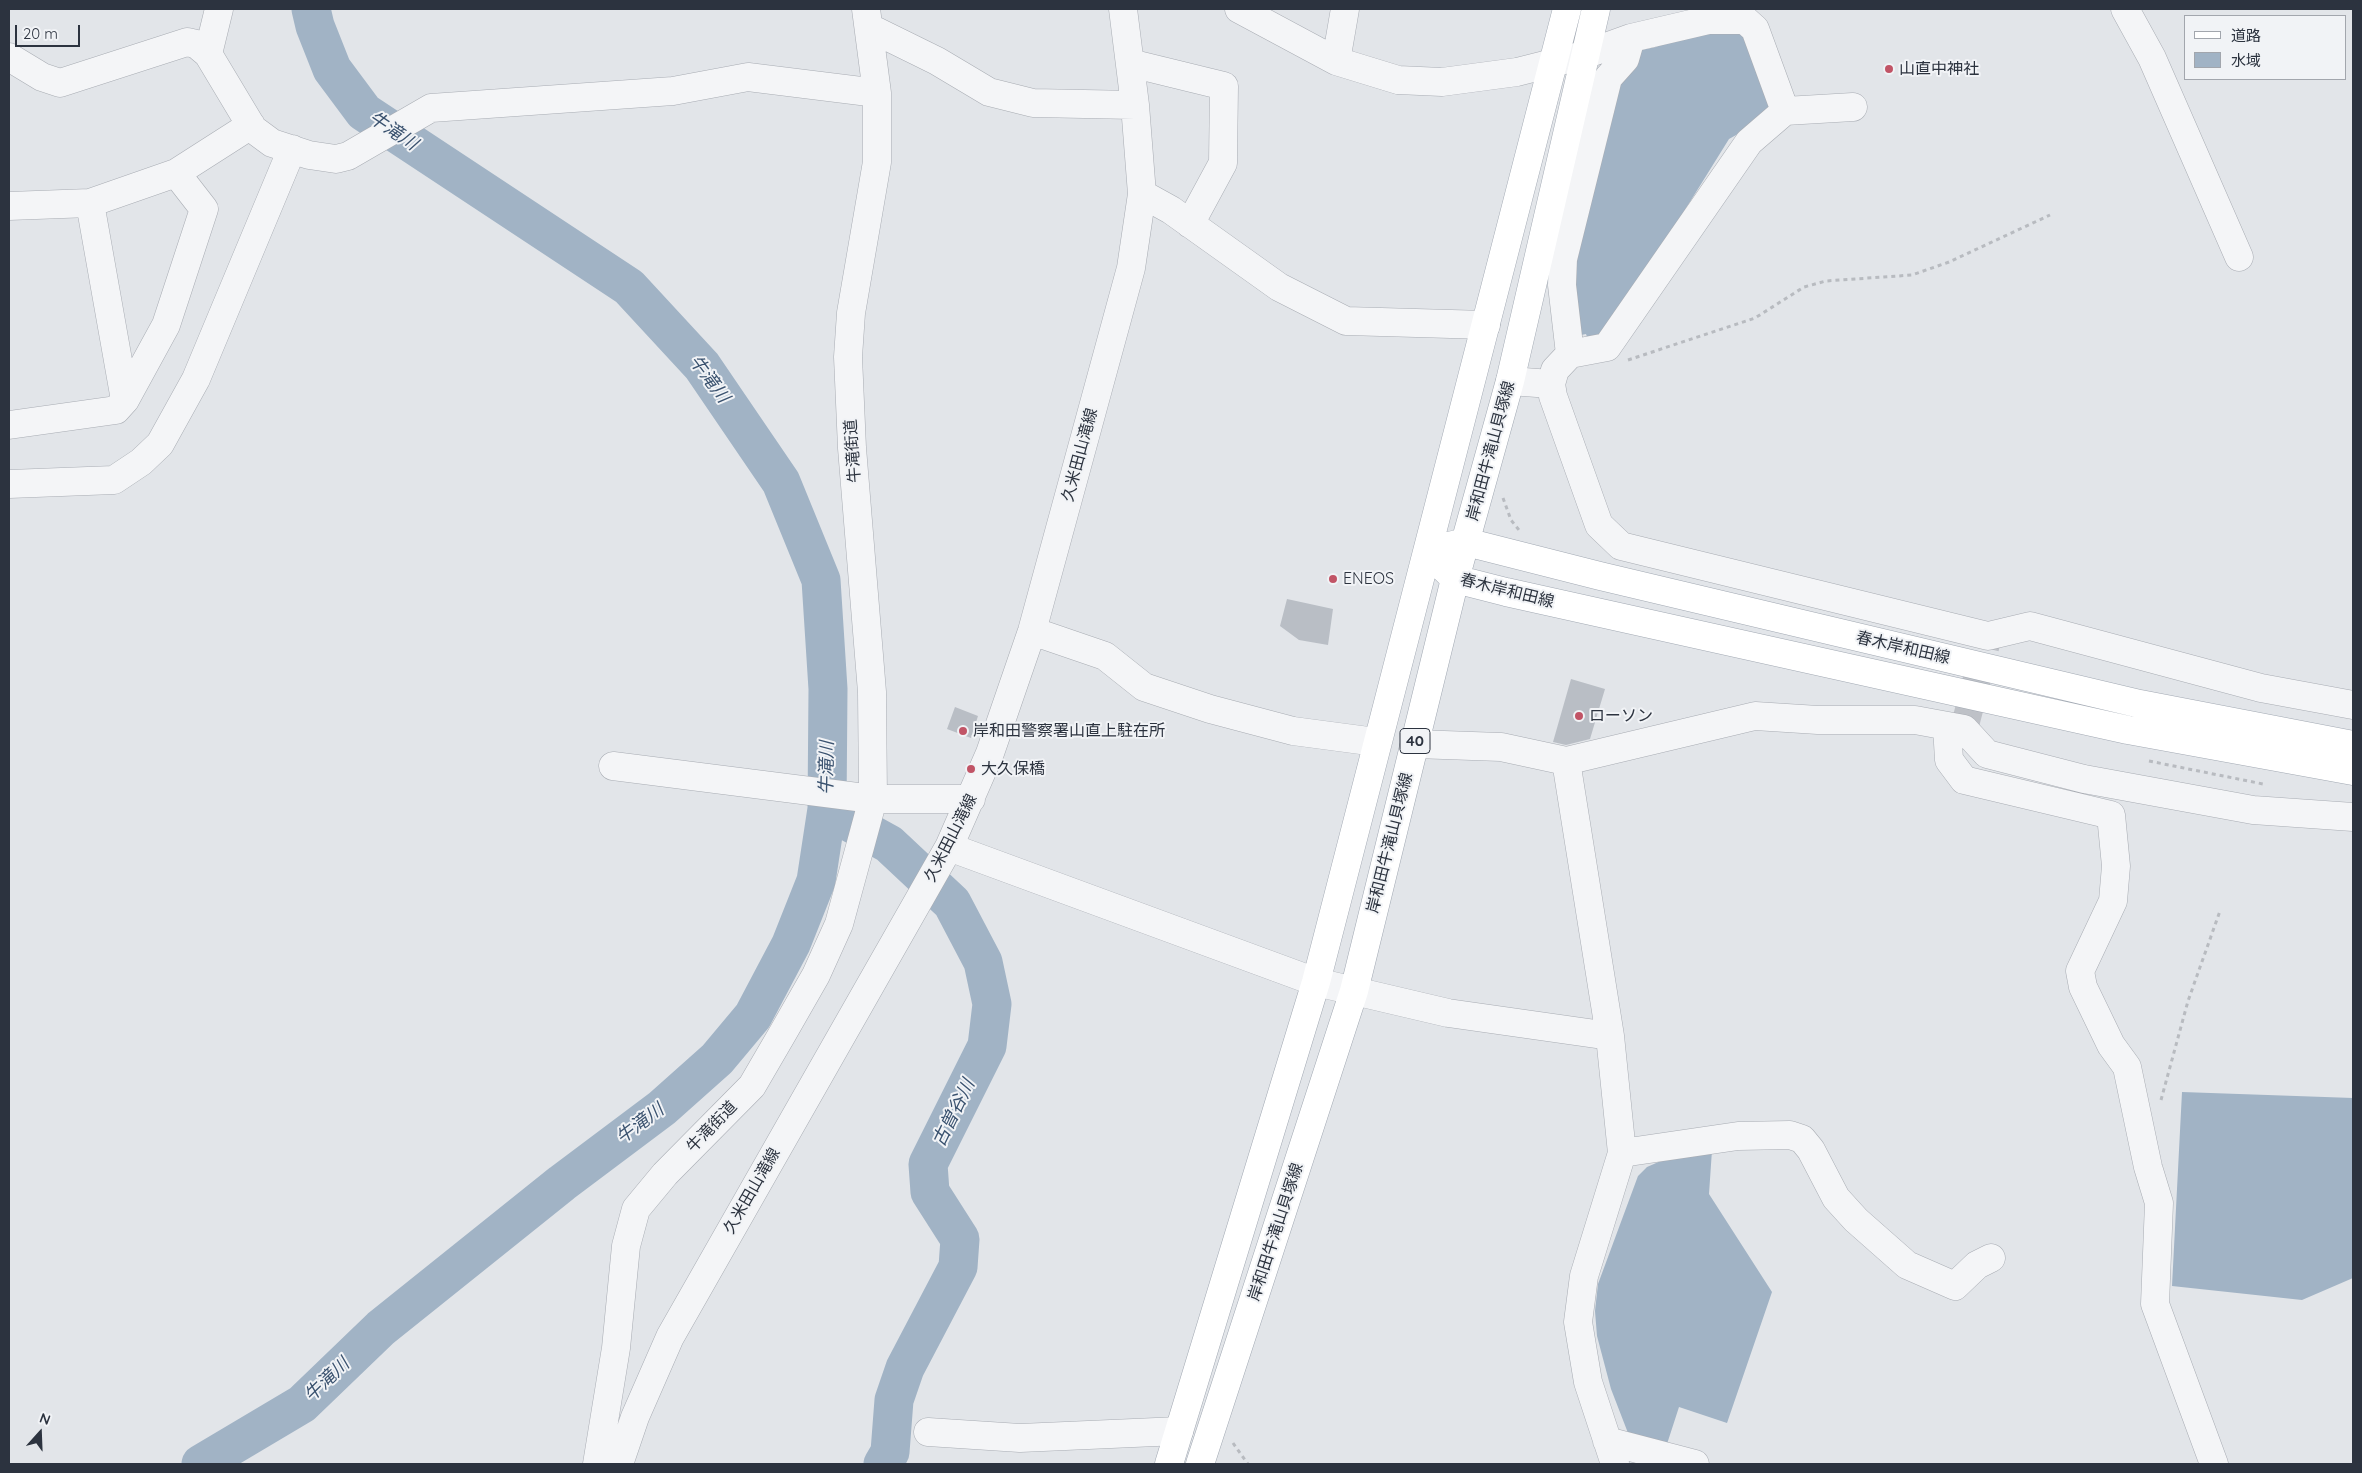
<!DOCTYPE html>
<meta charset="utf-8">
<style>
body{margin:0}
#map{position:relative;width:2362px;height:1473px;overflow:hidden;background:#e2e5e9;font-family:Quicksand,"Noto Sans JP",sans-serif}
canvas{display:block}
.frame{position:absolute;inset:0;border:10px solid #2c333f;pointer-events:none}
.legend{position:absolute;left:2184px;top:15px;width:162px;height:65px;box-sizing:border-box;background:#f1f3f6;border:1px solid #a2a6ad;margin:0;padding:6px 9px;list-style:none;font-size:15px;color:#2c333f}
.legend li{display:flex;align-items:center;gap:10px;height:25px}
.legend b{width:25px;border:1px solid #a2a6ad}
.north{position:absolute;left:15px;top:1408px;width:50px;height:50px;-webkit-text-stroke:4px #f1f3f6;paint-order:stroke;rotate:20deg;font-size:14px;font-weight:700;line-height:20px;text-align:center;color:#2c333f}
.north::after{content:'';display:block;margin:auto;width:18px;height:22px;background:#2c333f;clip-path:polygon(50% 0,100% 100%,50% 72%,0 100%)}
.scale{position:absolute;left:15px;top:25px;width:65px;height:22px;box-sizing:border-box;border:2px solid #2c333f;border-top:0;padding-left:6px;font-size:15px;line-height:18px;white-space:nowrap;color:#2c333f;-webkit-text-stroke:4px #f1f3f6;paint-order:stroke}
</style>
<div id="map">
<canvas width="2362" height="1473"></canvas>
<div class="frame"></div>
<ul class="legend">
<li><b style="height:6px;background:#fff"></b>道路</li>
<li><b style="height:14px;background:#a1b3c5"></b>水域</li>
</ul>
<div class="north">N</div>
<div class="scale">20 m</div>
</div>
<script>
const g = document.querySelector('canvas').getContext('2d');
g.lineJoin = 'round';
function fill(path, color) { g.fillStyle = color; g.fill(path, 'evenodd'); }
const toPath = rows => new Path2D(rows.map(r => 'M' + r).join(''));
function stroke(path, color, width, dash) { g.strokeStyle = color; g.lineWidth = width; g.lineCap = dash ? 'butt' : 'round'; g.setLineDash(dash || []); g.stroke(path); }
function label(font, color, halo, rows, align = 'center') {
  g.font = font + ' Quicksand,"Noto Sans JP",sans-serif'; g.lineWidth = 4; g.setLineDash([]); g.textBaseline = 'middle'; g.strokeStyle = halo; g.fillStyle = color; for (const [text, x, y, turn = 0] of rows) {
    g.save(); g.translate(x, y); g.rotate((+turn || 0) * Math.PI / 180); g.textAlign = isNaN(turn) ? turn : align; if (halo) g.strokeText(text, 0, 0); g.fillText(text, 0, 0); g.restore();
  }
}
fill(toPath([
 [1741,29,1777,112,1729,139,1619,316,1595,341,1589,343,1586,334,1576,336,1570,275,1613,88,1636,51,1656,47,1676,37],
 [2182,1092,2353,1098,2353,1278,2302,1300,2172,1286],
 [1712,1150,1709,1194,1772,1292,1727,1423,1679,1407,1667,1444,1628,1433,1611,1389,1597,1336,1595,1311,1598,1284,1638,1176,1647,1167,1663,1160]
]), '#a1b3c5');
stroke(toPath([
 [831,812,889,844,952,903,983,962,992,1004,987,1046,928,1164,930,1192,960,1239,958,1267,905,1368,894,1400,890,1452,883,1464],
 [201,1464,302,1404,381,1328,562,1183,662,1108,717,1059,753,1016,791,944,816,881,827,809,828,689,821,580,781,482,702,366,629,287,364,112,332,69,315,26,311,9]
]), '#a1b3c5', 39);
fill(toPath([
 [1287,599,1333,609,1328,645,1299,640,1280,626],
 [1571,679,1605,689,1590,739,1566,745,1553,742],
 [955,707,978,716,971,738,947,729]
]), '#b9bec5');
stroke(toPath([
 [1964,729,1988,636]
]), '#bec1c7', 28, [28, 14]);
const minor = toPath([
 [866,9,877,93,877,162,851,313,848,357,852,448,872,692,873,799,971,799],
 [1239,9,1336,61,1398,80,1442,82,1517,72,1584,55,1631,38,1708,20,1745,20,1755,29,1785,111,1853,107],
 [2125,9,2152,58,2239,257],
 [870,28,937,61,989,92,1033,103,1135,105],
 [1631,38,1625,59,1608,78,1563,259,1562,285,1570,354,1555,370,1551,384,1553,396,1599,525,1621,546,1988,636,2030,626,2261,688,2353,705],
 [208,54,219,9],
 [9,57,42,77,60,83,187,42,196,44,208,54,253,129,272,143,309,155,336,159,348,156,431,108,673,91,748,77,877,93],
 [1336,61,1345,9],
 [1130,63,1224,86,1223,163,1190,224],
 [1142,194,1171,210,1279,287,1346,321,1486,325],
 [90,203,125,400],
 [9,206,90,203,176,173,251,125],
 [1570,354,1607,347,1749,142,1785,111],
 [1510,381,1551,384],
 [9,425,116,410,125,400,166,325,204,209,176,173],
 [9,484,114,480,141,462,160,444,196,379,292,149],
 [1032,631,1105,656,1144,687,1210,709,1293,731,1376,742],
 [1947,726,1949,760,1964,780,2111,815,2116,866,2113,901,2080,971,2083,987,2111,1045,2127,1067,2148,1167,2159,1203,2155,1304,2214,1464],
 [1415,744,1501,747,1566,761,1755,716,1818,720,1915,720,1964,729,1987,754,2084,779,2253,810,2353,817],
 [1566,761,1610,1036,1622,1153,1584,1276,1578,1322,1588,1382,1615,1464],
 [949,847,1316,982,1448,1013,1610,1036],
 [1622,1153,1738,1136,1790,1135,1802,1139,1811,1150,1836,1198,1856,1220,1907,1265,1955,1286,1977,1265,1991,1258],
 [928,1432,1020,1438,1179,1431],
 [1607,1441,1695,1464],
 [597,1464,616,1348,626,1246,636,1209,665,1174,752,1086,784,1031,816,975,839,924,873,799,613,766],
 [619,1464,635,1417,670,1337,949,847,990,753,1032,631,1131,268,1142,194,1135,105,1123,9]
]);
const major = toPath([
 [1449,546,1466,542,1600,576,2140,704,2353,745],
 [1443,567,1455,579,1506,592,2128,730,2353,771],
 [1169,1464,1316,982,1567,9],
 [1200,1464,1354,991,1455,579,1510,381,1596,9]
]);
stroke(minor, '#a8acb3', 29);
stroke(major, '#a2a9b3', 29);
stroke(toPath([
 [1628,360,1755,318,1804,287,1826,281,1912,275,1949,262,2050,215],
 [1503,498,1511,520,1519,530],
 [2149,761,2263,784],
 [2161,1100,2188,1001,2220,911],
 [1233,1443,1248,1464]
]), '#b8bbc0', 3, [4, 4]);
stroke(minor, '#f4f5f7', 28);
stroke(major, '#fff', 28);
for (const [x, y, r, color] of [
 [1889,69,5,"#c15466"],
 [1333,579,5,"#c15466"],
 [1579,716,5,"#c15466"],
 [963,731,5,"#c15466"],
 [971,769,5,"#c15466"]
]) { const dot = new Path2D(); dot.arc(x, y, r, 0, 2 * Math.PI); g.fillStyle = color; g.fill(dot); stroke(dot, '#f1f3f6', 2); }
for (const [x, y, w] of [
 [1415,741,30]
]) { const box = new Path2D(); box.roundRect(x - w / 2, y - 12.5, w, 25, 4); g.fillStyle = '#f1f3f6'; g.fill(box); stroke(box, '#2c333f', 1); }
label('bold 15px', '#2c333f', null, [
 ["40",1415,741]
]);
label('16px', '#2c333f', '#f1f3f6', [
 ["山直中神社",1899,69],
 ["ENEOS",1343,579],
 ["ローソン",1589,716],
 ["岸和田警察署山直上駐在所",973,731],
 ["大久保橋",981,769]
], 'left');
label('16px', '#2c333f', '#f1f3f6', [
 ["牛滝街道",853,451,-94],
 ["岸和田牛滝山貝塚線",1491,451,-75],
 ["久米田山滝線",1080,455,-75],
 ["春木岸和田線",1507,591,14],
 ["春木岸和田線",1903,648,13],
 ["久米田山滝線",951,838,-63],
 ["岸和田牛滝山貝塚線",1390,843,-76],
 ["牛滝街道",712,1127,-46],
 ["久米田山滝線",752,1191,-60],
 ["岸和田牛滝山貝塚線",1276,1232,-72]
]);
label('italic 18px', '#3a526f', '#f1f3f6', [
 ["牛滝川",393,131,34],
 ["牛滝川",709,379,53],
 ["牛滝川",827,768,-89],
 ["古曽谷川",954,1113,-64],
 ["牛滝川",640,1124,-37],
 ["牛滝川",327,1380,-44]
]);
</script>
